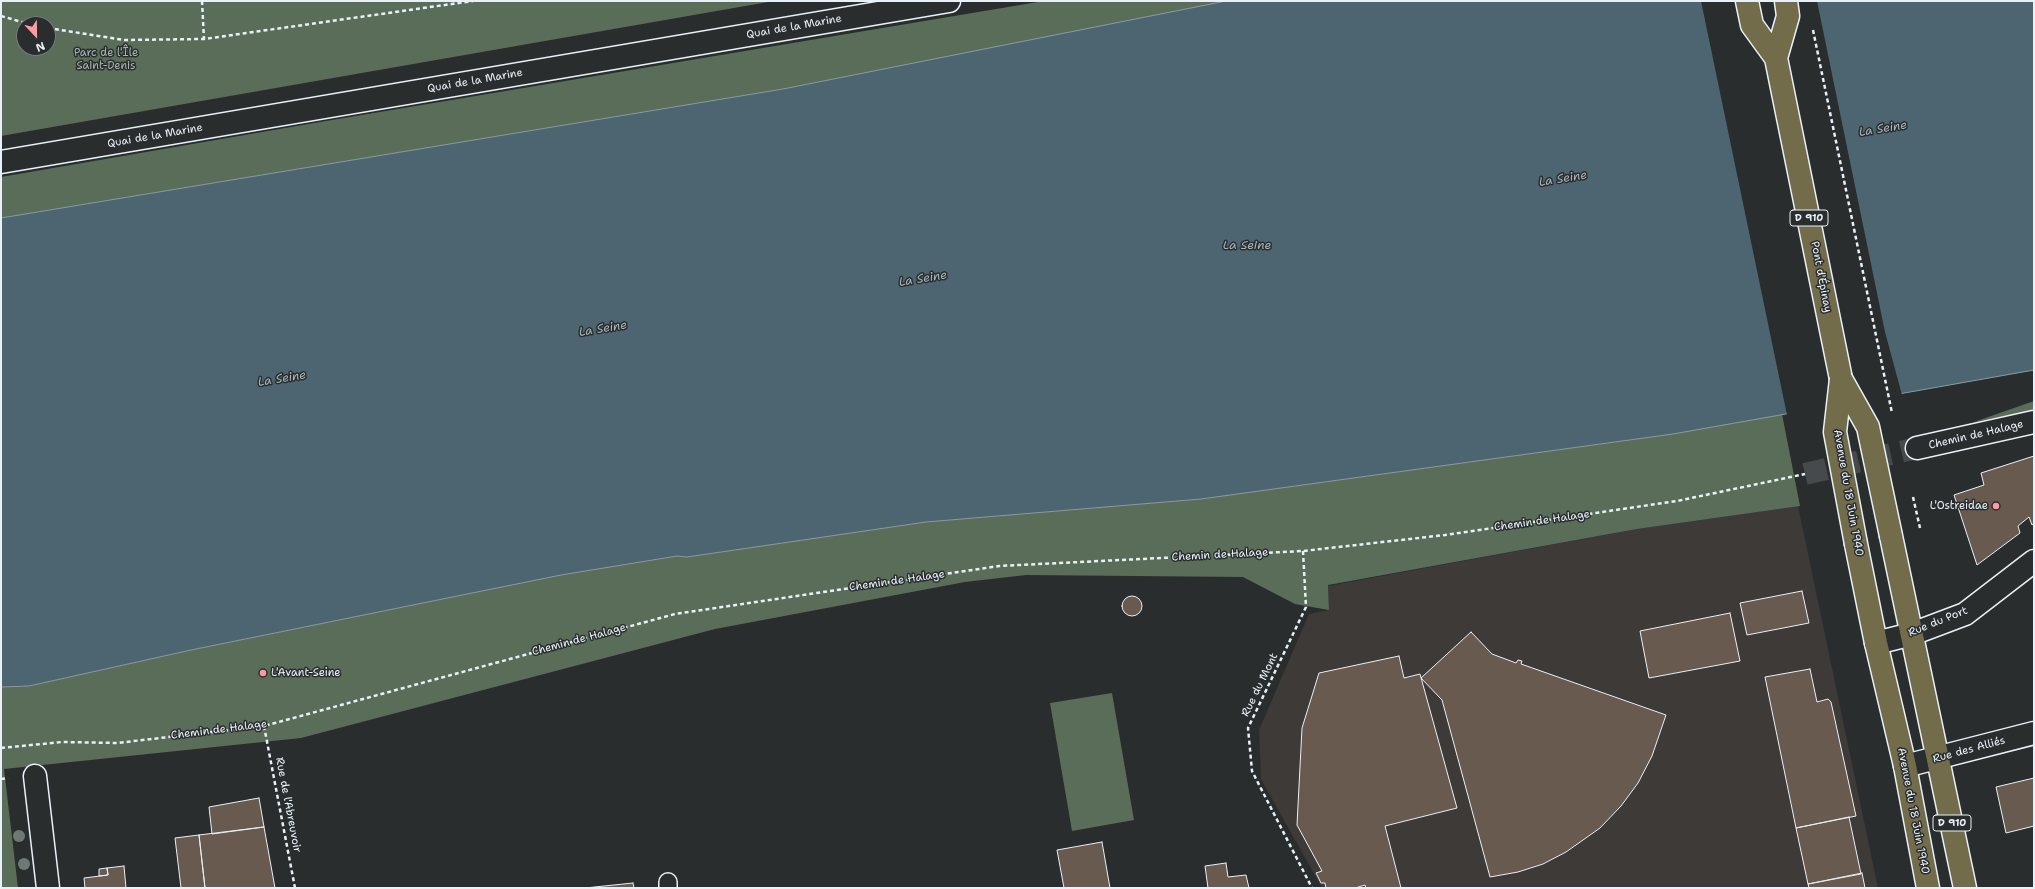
<!DOCTYPE html>
<meta charset="utf-8">
<style>
body{margin:0}
#map{position:relative;width:2035px;height:889px;overflow:hidden;background:#2a2d2e;font-family:"Shantell Sans",sans-serif}
canvas{display:block}
.frame{position:absolute;inset:0;border:2px solid #e8f1f8;pointer-events:none}
.north{position:absolute;left:16px;top:16px;width:40px;height:40px;box-sizing:border-box;background:#2a2d2e;border:1px solid #767b7f;border-radius:50%;rotate:158deg;font-size:11px;font-weight:700;line-height:16px;text-align:center;color:#e8f1f8}
.north::after{content:'';display:block;margin:auto;width:14px;height:18px;background:#ff9aa2;clip-path:polygon(50% 0,100% 100%,50% 72%,0 100%)}
</style>
<div id="map">
<canvas width="2035" height="889"></canvas>
<div class="frame"></div>
<div class="north">N</div>
</div>
<script>
const g = document.querySelector('canvas').getContext('2d');
g.lineJoin = 'round';
function fill(path, color) { g.fillStyle = color; g.fill(path, 'evenodd'); }
const toPath = rows => new Path2D(rows.map(r => 'M' + r).join(''));
function stroke(path, color, width, dash) { g.strokeStyle = color; g.lineWidth = width; g.lineCap = dash ? 'butt' : 'round'; g.setLineDash(dash || []); g.stroke(path); }
function label(font, color, halo, rows, align = 'center') {
  g.font = font + ' "Shantell Sans",sans-serif'; g.lineWidth = 3; g.setLineDash([]); g.textBaseline = 'middle'; g.strokeStyle = halo; g.fillStyle = color; for (const [text, x, y, turn = 0] of rows) {
    g.save(); g.translate(x, y); g.rotate((+turn || 0) * Math.PI / 180); g.textAlign = isNaN(turn) ? turn : align; if (halo) g.strokeText(text, 0, 0); g.fillText(text, 0, 0); g.restore();
  }
}
fill(toPath([
 [1798,506,1878,888,1322,888,1261,779,1259,730,1309,614,1329,610,1328,586,1637,529]
]), '#3d3a38');
fill(toPath([
 [1,1,774,1,1,136],
 [24,24,48,24,48,48,24,48],
 [1044,1,1229,1,783,89,1,218,1,177,326,121],
 [2034,401,2034,410,1974,422],
 [1782,414,1800,506,1637,529,1328,585,1329,610,1295,604,1243,577,1026,575,965,582,715,629,301,738,4,769,18,888,1,888,1,687,29,686,191,650,561,575,677,556,687,557,926,522,1201,499,1673,434],
 [1112,693,1134,820,1072,831,1050,703]
]), '#5a6d58');
const water = toPath([
 [1226,1,2034,1,2034,370,1673,434,1201,499,926,522,687,557,677,556,561,575,191,650,29,686,1,687,1,218,783,89,1226,1]
]);
fill(water, '#4c6570');
stroke(water, '#8a9da6', 1);
fill(toPath([
 [1701,1,1817,1,1885,332,1902,395,1787,415]
]), '#2a2d2e');
const building = toPath([
 [2034,456,2034,523,2032,525,2029,517,2018,526,2020,533,1977,565,1954,495,1984,485,1981,473,2034,456],
 [1802,591,1809,623,1747,635,1740,603,1802,591],
 '1122 606a10 10 0 1 1 20 0a10 10 0 1 1-20 0Z',
 [1730,613,1740,661,1649,678,1640,631,1730,613],
 [1471,632,1492,654,1516,663,1518,660,1522,661,1521,664,1666,715,1652,756,1638,783,1621,806,1600,828,1566,852,1543,864,1518,872,1490,877,1442,700,1421,678,1471,632],
 [1399,656,1404,678,1420,674,1457,808,1385,826,1401,888,1366,888,1365,885,1355,888,1326,888,1325,883,1321,883,1316,873,1322,871,1297,825,1302,728,1319,673,1399,656],
 [1810,669,1817,702,1828,699,1831,702,1856,816,1796,828,1765,677,1810,669],
 [2034,778,2034,826,2006,833,1996,787,2034,778],
 [259,798,264,827,212,834,209,807,259,798],
 [1849,817,1861,874,1808,884,1796,828,1849,817],
 [264,827,275,888,205,888,199,835,264,827],
 [199,835,205,888,181,888,175,838,199,835],
 [1102,842,1110,888,1064,888,1057,850,1102,842],
 [1226,863,1228,877,1246,875,1249,888,1208,888,1205,866,1226,863],
 [124,866,126,888,85,888,84,878,108,875,107,868,124,866],
 [107,868,108,875,99,876,99,869,107,868],
 [1862,873,1865,888,1809,888,1808,884,1862,873],
 [633,883,634,888,585,888,633,883]
]);
fill(building, '#695a50');
stroke(building, '#e8f1f8', 1);
stroke(toPath([
 [1805,474,1917,448]
]), '#464a4c', 22, [22, 11]);
const service = toPath([
 [668,882,668,888]
]);
const minor = toPath([
 [1917,448,2034,422],
 [1876,643,1912,634,1965,614,2034,561],
 [1905,766,2034,733],
 [35,776,48,888]
]);
const tertiary = toPath([
 [1,162,949,1]
]);
const primary = toPath([
 [1747,1,1752,25,1776,58,1841,379],
 [1776,58,1788,16,1786,1],
 [1891,536,1965,888],
 [1856,544,1876,643,1905,766,1928,888]
]);
stroke(service, '#e8f1f8', 20);
stroke(minor, '#e8f1f8', 25);
stroke(tertiary, '#e8f1f8', 25);
stroke(primary, '#e8f1f8', 25);
stroke(toPath([
 [202,1,204,39],
 [1,16,29,24],
 [48,28,124,40,204,39,473,1],
 [1813,30,1892,413],
 [1913,497,1920,528],
 [1303,551,1306,607,1248,728,1252,771,1312,888],
 [264,726,295,888],
 [1,748,62,742,117,743,264,726,675,614,999,566,1303,551,1445,535,1677,501,1805,474],
 [1,779,8,778]
]), '#e8f1f8', 2.5, [4, 3]);
stroke(service, '#2a2d2e', 17);
stroke(minor, '#2a2d2e', 22);
stroke(tertiary, '#2a2d2e', 22);
stroke(primary, '#726c4b', 22);
const primaryBridge = toPath([
 [1841,379,1835,432,1856,544],
 [1841,379,1868,427,1891,536]
]);
stroke(primaryBridge, '#e8f1f8', 25, []);
stroke(primaryBridge, '#726c4b', 22);
g.fillStyle = '#6f7876';
for (const [x, y] of [
 [19,836],
 [24,864]
]) { g.beginPath(); g.arc(x, y, 6, 0, 2 * Math.PI); g.fill(); }
for (const [x, y, r, color] of [
 [1996,506,4,"#ff9aa2"],
 [263,673,4,"#ff9aa2"]
]) { const dot = new Path2D(); dot.arc(x, y, r, 0, 2 * Math.PI); g.fillStyle = color; g.fill(dot); stroke(dot, '#2a2d2e', 1.5); }
for (const [x, y, w] of [
 [1809,218,38],
 [1952,823,38]
]) { const box = new Path2D(); box.roundRect(x - w / 2, y - 8, w, 16, 3); g.fillStyle = '#2a2d2e'; g.fill(box); stroke(box, '#e8f1f8', 1); }
label('bold 10px', '#e8f1f8', null, [
 ["D 910",1809,218],
 ["D 910",1952,823]
]);
label('11px', '#e8f1f8', '#2a2d2e', [
 ["Quai de la Marine",794,27,-10],
 ["Quai de la Marine",475,81,-10],
 ["Quai de la Marine",155,136,-10],
 ["Pont d'Épinay",1821,277,79],
 ["Chemin de Halage",1976,435,-13],
 ["Avenue du 18 Juin 1940",1848,493,80],
 ["Chemin de Halage",1542,521,-8],
 ["Chemin de Halage",1220,555,-3],
 ["Chemin de Halage",897,581,-8],
 ["Rue du Port",1938,622,-22],
 ["Chemin de Halage",579,640,-15],
 ["Rue du Mont",1260,685,-64],
 ["Chemin de Halage",219,730,-7],
 ["Rue des Alliés",1969,750,-15],
 ["Rue de l'Abreuvoir",288,805,79],
 ["Avenue du 18 Juin 1940",1913,811,79]
]);
label('11px', '#a8b6b0', '#2a2d2e', [
 ["Parc de l'Île",106,53],
 ["Saint-Denis",106,66]
]);
label('11px', '#e8f1f8', '#2a2d2e', [
 ["L'Ostreidae",1988,506],
 ["L'Avant-Seine",271,673,"left"]
], 'right');
label('italic 12px', '#aab9c2', '#2a2d2e', [
 ["La Seine",1883,129,-9],
 ["La Seine",1563,179,-9],
 ["La Seine",1247,246],
 ["La Seine",923,279,-9],
 ["La Seine",603,329,-9],
 ["La Seine",282,379,-9]
]);
</script>
